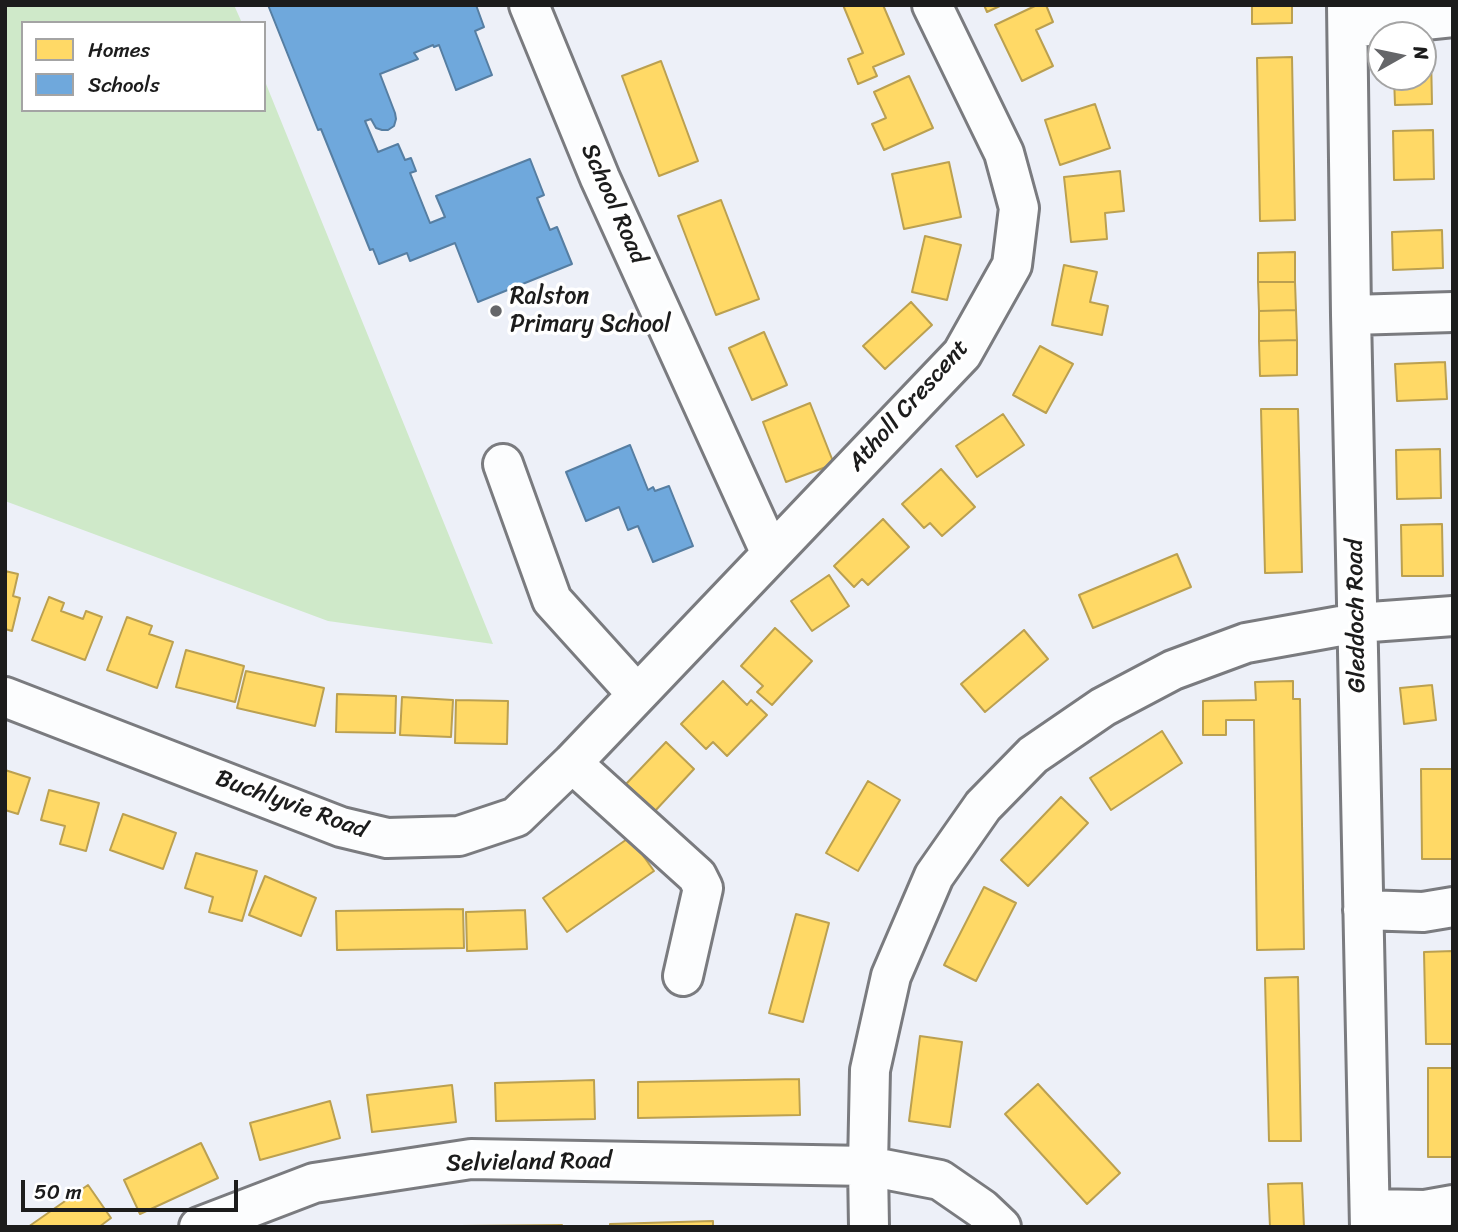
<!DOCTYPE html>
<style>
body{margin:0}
#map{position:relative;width:1458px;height:1232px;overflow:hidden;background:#edf0f8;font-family:Sriracha,sans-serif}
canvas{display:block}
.frame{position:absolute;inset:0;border:7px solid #1c1c1c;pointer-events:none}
.legend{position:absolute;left:21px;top:21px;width:245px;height:91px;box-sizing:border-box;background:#fff;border:2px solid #a4a4a4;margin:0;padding:9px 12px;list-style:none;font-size:21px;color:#1c1c1c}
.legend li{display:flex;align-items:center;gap:14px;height:35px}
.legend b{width:35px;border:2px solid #a4a4a4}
.north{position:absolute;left:1367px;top:21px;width:70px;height:70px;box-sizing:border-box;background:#fff;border:2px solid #a4a4a4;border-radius:50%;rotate:81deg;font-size:19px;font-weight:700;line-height:28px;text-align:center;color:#1c1c1c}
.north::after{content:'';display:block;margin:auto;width:24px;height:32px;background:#656669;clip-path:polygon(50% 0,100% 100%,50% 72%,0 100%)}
.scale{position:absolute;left:21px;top:1180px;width:217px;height:32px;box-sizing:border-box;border:4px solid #1c1c1c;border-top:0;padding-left:9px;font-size:21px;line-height:24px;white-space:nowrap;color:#1c1c1c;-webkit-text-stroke:5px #fff;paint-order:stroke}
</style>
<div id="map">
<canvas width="1458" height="1232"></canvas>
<div class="frame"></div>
<ul class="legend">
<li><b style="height:19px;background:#ffd966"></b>Homes</li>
<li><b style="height:19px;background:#6fa8dc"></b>Schools</li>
</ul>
<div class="north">N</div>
<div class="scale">50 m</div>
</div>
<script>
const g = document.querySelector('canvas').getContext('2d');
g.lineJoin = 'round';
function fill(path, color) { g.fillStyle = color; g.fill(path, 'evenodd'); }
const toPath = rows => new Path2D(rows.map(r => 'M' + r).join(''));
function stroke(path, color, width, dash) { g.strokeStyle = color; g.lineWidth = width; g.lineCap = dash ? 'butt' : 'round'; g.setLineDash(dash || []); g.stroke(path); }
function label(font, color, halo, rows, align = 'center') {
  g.font = font + ' Sriracha,sans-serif'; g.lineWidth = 7; g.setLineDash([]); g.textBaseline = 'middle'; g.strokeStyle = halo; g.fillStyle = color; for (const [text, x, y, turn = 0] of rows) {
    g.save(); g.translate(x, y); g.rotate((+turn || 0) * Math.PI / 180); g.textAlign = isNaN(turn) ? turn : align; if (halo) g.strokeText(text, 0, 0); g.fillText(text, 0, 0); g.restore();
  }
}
fill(toPath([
 [5,5,234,5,242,23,23,23,23,110,264,110,264,79,493,644,328,621,5,501]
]), '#cfe9c9');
const homes = toPath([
 [843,5,883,5,904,54,873,67,877,76,858,84,848,59,863,53,843,5],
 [984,5,1002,5,987,12,984,5],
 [1037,5,1046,5,1053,22,1036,30,1053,66,1022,81,995,25,1037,5],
 [1252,5,1292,5,1292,23,1252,24,1252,5],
 [1431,54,1432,104,1395,105,1394,77,1423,77,1423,55,1431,54],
 [1292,57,1295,220,1260,221,1257,58,1292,57],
 [661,61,698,161,659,176,622,76,661,61],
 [909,76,933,128,884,150,872,124,886,118,874,92,909,76],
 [1095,104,1110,148,1060,165,1045,120,1095,104],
 [1433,130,1434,179,1394,180,1393,131,1433,130],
 [949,162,961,217,904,229,892,174,949,162],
 [1120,171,1124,211,1105,213,1107,239,1071,242,1064,177,1120,171],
 [721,200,759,299,716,315,678,216,721,200],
 [1442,230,1443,268,1393,270,1392,232,1442,230],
 [925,236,961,245,947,300,912,292,925,236],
 [1295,252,1295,282,1258,282,1258,253,1295,252],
 [1064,265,1097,272,1090,302,1108,306,1102,335,1052,325,1064,265],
 [1258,282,1295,282,1296,310,1259,311,1258,282],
 [911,302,932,325,885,369,863,346,911,302],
 [1296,310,1297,340,1259,341,1259,311,1296,310],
 [764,332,787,385,752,400,729,348,764,332],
 [1297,340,1297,375,1260,376,1259,341,1297,340],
 [1040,346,1073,364,1046,413,1013,395,1040,346],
 [1445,362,1447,399,1397,401,1395,364,1445,362],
 [810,403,834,464,786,482,763,422,810,403],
 [1261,409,1298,409,1302,572,1265,573,1261,409],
 [1003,414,1024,445,977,477,956,446,1003,414],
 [1440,449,1441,498,1397,499,1396,450,1440,449],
 [941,469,975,507,942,536,930,523,924,528,902,504,941,469],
 [883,519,909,547,868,585,862,579,854,587,834,566,883,519],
 [1442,524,1443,576,1402,576,1401,525,1442,524],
 [1177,554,1191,587,1093,628,1079,595,1177,554],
 [5,571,18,574,13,596,20,598,12,631,5,629,5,571],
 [829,575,849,606,812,631,791,601,829,575],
 [49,597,64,603,61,611,83,619,86,611,102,617,85,660,32,640,49,597],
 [127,617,152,626,149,634,173,642,157,688,107,670,127,617],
 [775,628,812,661,772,705,757,692,763,686,741,666,775,628],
 [1024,630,1048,659,985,712,961,684,1024,630],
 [186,650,244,666,235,702,176,687,186,650],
 [246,671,324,688,315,726,237,708,246,671],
 [723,681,747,705,751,700,767,715,727,756,713,742,706,749,681,724,723,681],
 [1293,681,1293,699,1300,699,1304,949,1257,950,1254,720,1226,720,1226,735,1203,735,1203,701,1256,700,1255,682,1293,681],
 [1432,685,1436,720,1404,724,1400,688,1432,685],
 [337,694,396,696,395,733,336,732,337,694],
 [402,697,453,700,451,737,400,735,402,697],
 [456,700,508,701,507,744,455,743,456,700],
 [1162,731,1182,763,1111,810,1090,778,1162,731],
 [666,742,694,769,655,811,626,784,666,742],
 [1421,769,1453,769,1453,859,1422,859,1421,769],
 [5,770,30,778,18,814,5,810,5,770],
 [868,781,900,800,858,871,826,853,868,781],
 [49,790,99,803,86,851,60,844,65,826,41,820,49,790],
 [1061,797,1088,823,1028,886,1001,860,1061,797],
 [123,814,176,833,163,869,110,850,123,814],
 [630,837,654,871,567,932,543,898,630,837],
 [196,853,257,871,242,921,209,912,213,897,185,888,196,853],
 [265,876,316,898,301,936,249,915,265,876],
 [984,887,1016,903,976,981,944,965,984,887],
 [463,909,464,948,337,950,336,911,463,909],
 [525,910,527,949,467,951,466,912,525,910],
 [796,914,829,923,803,1022,769,1013,796,914],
 [1453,951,1453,1044,1426,1044,1424,952,1453,951],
 [1298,977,1301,1141,1269,1141,1265,978,1298,977],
 [920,1036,962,1042,950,1127,909,1121,920,1036],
 [1428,1068,1453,1068,1453,1157,1428,1157,1428,1068],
 [799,1079,800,1115,638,1118,638,1082,799,1079],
 [594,1080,595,1119,496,1121,495,1083,594,1080],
 [1038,1084,1120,1173,1087,1204,1005,1114,1038,1084],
 [452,1085,456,1122,372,1132,367,1095,452,1085],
 [330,1101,340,1138,260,1160,250,1123,330,1101],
 [201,1143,218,1178,140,1214,124,1180,201,1143],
 [1302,1183,1304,1227,1270,1227,1268,1184,1302,1183],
 [88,1185,111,1218,99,1227,28,1227,88,1185],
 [713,1221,713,1227,610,1227,610,1224,713,1221],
 [562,1225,562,1227,460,1227,460,1226,562,1225]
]);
fill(homes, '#ffd966');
stroke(homes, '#bba050', 2);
const schools = toPath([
 [268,5,476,5,484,27,475,31,492,75,456,90,439,45,434,47,433,45,414,53,418,59,380,74,395,113,396,119,394,126,388,130,382,130,376,128,371,119,365,121,378,152,398,144,405,160,411,158,416,171,410,173,430,223,445,217,436,196,530,159,544,195,537,198,550,230,557,227,572,264,478,302,455,243,410,261,407,253,379,264,373,249,370,250,321,129,318,130,268,5],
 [630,445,648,490,653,487,655,491,669,486,693,546,653,562,638,526,628,530,619,507,586,521,566,472,630,445]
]);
fill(schools, '#6fa8dc');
stroke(schools, '#567ea2', 2);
const minor = toPath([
 [529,5,600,178,771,554],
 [1347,5,1351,315,1370,1227],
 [1348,28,1453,17],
 [1351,315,1453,312],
 [503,464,552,600,637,694],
 [5,697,341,827,387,838,459,836,516,817,572,763,962,354,1012,265,1019,208,1004,153,932,5],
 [572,763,697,876,703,888,683,976],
 [1363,910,1423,912,1453,907],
 [1370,1209,1425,1210,1453,1205],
 [199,1227,314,1183,471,1159,868,1166,940,1180,982,1209,1001,1227],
 [869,1227,868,1166,870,1070,891,976,934,876,983,806,1033,755,1103,707,1173,670,1246,643,1357,623,1453,616]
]);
stroke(minor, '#7a7b7f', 44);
stroke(minor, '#fcfdfe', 38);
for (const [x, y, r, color] of [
 [496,311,7,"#656669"]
]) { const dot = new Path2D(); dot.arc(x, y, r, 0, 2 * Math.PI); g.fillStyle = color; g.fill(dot); stroke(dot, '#fff', 2.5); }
label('24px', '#1c1c1c', '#fff', [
 ["School Road",613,204,66],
 ["Atholl Crescent",909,406,-48],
 ["Gleddoch Road",1357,616,-91],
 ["Buchlyvie Road",291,805,20],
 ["Selvieland Road",529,1163,-1]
]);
label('24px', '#1c1c1c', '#fff', [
 ["Ralston",510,297],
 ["Primary School",510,325]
], 'left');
</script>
